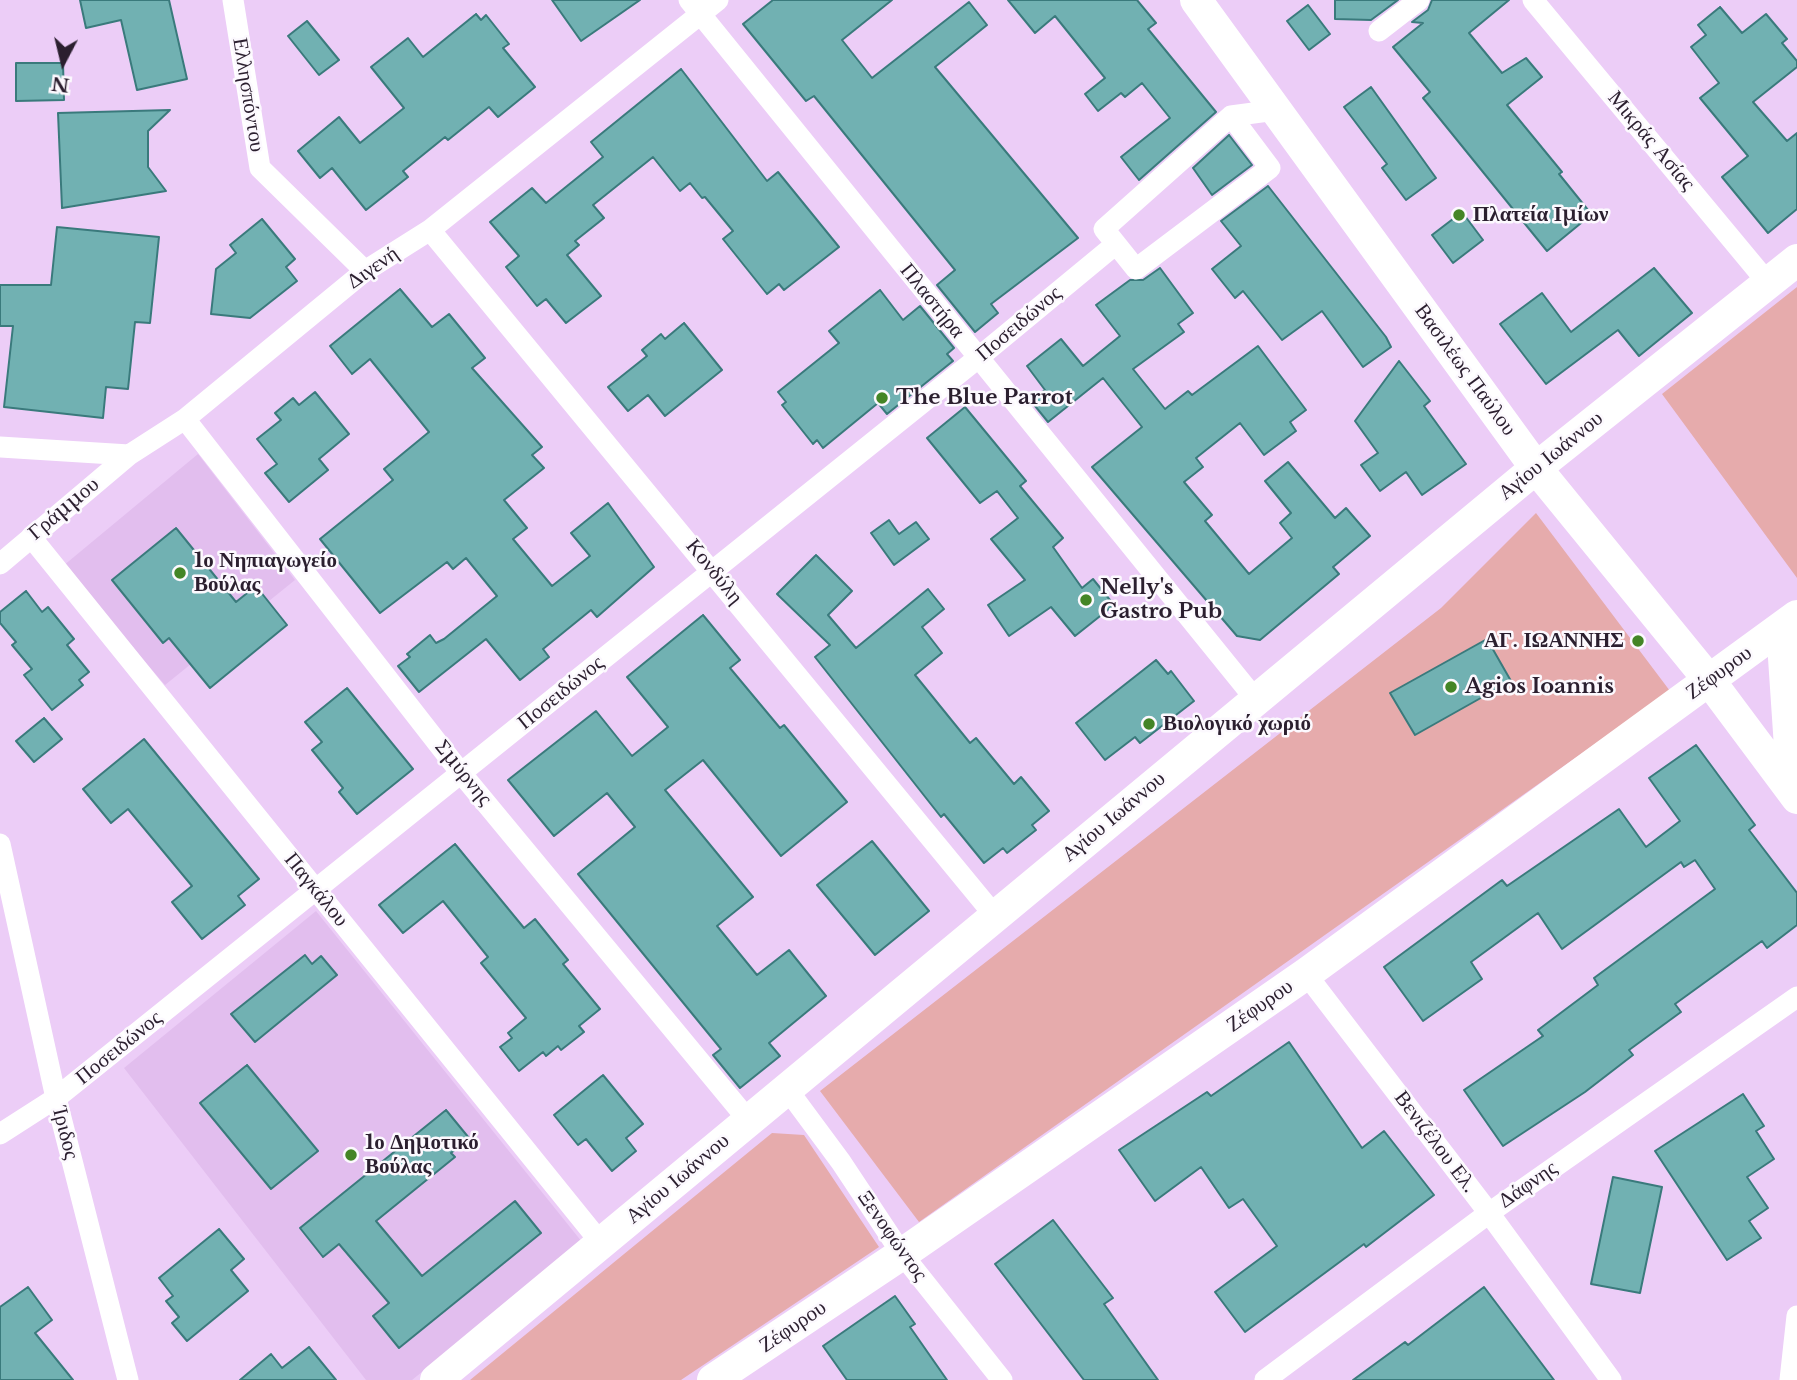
<!DOCTYPE html>
<meta charset="utf-8">
<style>
body{margin:0}
#map{position:relative;width:1797px;height:1380px;overflow:hidden;background:#eccdf7;font-family:"Libre Baskerville",serif}
canvas{display:block}
.north{position:absolute;left:28px;top:28px;width:70px;height:70px;-webkit-text-stroke:5px #fcf9fe;paint-order:stroke;rotate:187deg;font-size:19px;font-weight:700;line-height:28px;text-align:center;color:#2b1f2f}
.north::after{content:'';display:block;margin:auto;width:24px;height:32px;background:#2b1f2f;clip-path:polygon(50% 0,100% 100%,50% 72%,0 100%)}
</style>
<div id="map">
<canvas width="1797" height="1380"></canvas>
<div class="north">N</div>
</div>
<script>
const g = document.querySelector('canvas').getContext('2d');
g.lineJoin = 'round';
function fill(path, color) { g.fillStyle = color; g.fill(path, 'evenodd'); }
const toPath = rows => new Path2D(rows.map(r => 'M' + r).join(''));
function stroke(path, color, width, dash) { g.strokeStyle = color; g.lineWidth = width; g.lineCap = dash ? 'butt' : 'round'; g.setLineDash(dash || []); g.stroke(path); }
function label(font, color, halo, rows, align = 'center') {
  g.font = font + ' "Libre Baskerville",serif'; g.lineWidth = 5; g.setLineDash([]); g.textBaseline = 'middle'; g.strokeStyle = halo; g.fillStyle = color; for (const [text, x, y, turn = 0] of rows) {
    g.save(); g.translate(x, y); g.rotate((+turn || 0) * Math.PI / 180); g.textAlign = isNaN(turn) ? turn : align; if (halo) g.strokeText(text, 0, 0); g.fillText(text, 0, 0); g.restore();
  }
}
fill(toPath([
 [198,454,295,580,165,685,63,566],
 [316,911,582,1242,412,1380,366,1380,124,1068]
]), '#e2beee');
fill(toPath([
 [1797,287,1797,578,1662,394],
 [1536,513,1670,691,919,1222,820,1091,1441,608],
 [772,1133,804,1135,879,1247,681,1380,470,1380]
]), '#e6abac');
const building = toPath([
 [80,0,169,0,187,79,137,90,121,20,86,28,80,0],
 [552,0,640,0,581,41,552,0],
 [773,0,892,0,842,40,872,78,969,2,987,25,935,67,1078,238,991,304,998,313,975,332,937,285,955,270,814,96,806,101,743,24,773,0],
 [1008,0,1137,0,1156,23,1148,29,1216,112,1139,180,1121,157,1170,118,1142,83,1125,97,1121,93,1098,111,1085,94,1105,78,1055,16,1035,33,1008,0],
 [1335,0,1398,0,1371,20,1335,19,1335,0],
 [1432,0,1509,0,1469,33,1502,73,1526,58,1542,77,1507,105,1562,172,1559,174,1588,210,1582,215,1586,219,1547,251,1423,98,1430,92,1393,47,1423,23,1412,22,1428,10,1432,0],
 [1308,5,1330,34,1309,50,1287,21,1308,5],
 [1720,7,1742,33,1766,14,1787,39,1782,43,1797,61,1797,67,1753,102,1787,141,1797,133,1797,209,1768,233,1722,177,1748,156,1700,98,1719,83,1691,47,1706,35,1698,25,1720,7],
 [476,14,481,20,486,15,509,44,503,48,535,87,498,117,489,107,448,140,445,137,403,171,408,177,366,210,332,168,320,178,298,151,339,117,360,143,404,108,371,67,408,38,423,57,476,14],
 [307,21,339,60,319,75,288,36,307,21],
 [16,63,63,63,64,100,16,101,16,63],
 [681,69,767,181,778,172,839,247,784,290,779,284,767,294,723,239,733,231,705,197,702,198,690,183,680,191,653,157,593,205,604,218,575,241,579,245,567,255,601,296,566,323,546,299,537,306,506,267,519,256,490,222,532,188,546,203,603,157,591,142,681,69],
 [1371,87,1436,178,1406,200,1382,168,1387,164,1344,107,1371,87],
 [170,110,148,131,148,167,166,191,62,208,58,113,170,110],
 [1229,135,1252,165,1212,195,1193,168,1229,135],
 [1268,186,1386,337,1391,347,1363,367,1322,311,1282,340,1243,291,1235,298,1212,269,1241,246,1221,221,1268,186],
 [1462,212,1483,240,1453,263,1432,235,1462,212],
 [262,219,295,259,286,267,297,281,250,318,211,314,216,269,236,253,230,245,262,219],
 [57,227,159,237,150,323,135,322,128,389,106,387,103,418,4,407,13,326,0,326,0,285,51,285,57,227],
 [1160,268,1193,313,1178,324,1184,332,1133,369,1165,409,1188,391,1192,395,1258,346,1306,410,1290,422,1296,431,1264,455,1240,423,1196,458,1203,467,1184,482,1212,515,1205,521,1249,574,1292,538,1280,523,1291,513,1265,481,1288,462,1335,518,1346,508,1370,536,1333,567,1339,574,1260,640,1237,636,1092,467,1142,427,1103,378,1048,422,1031,401,1045,390,1027,366,1061,339,1083,366,1120,336,1096,305,1130,280,1143,280,1160,268],
 [1654,268,1692,313,1639,356,1618,330,1546,384,1500,324,1542,293,1571,332,1654,268],
 [400,289,432,327,449,314,485,358,472,368,542,447,532,455,544,468,504,500,527,528,513,539,552,586,590,556,571,533,608,503,654,567,597,617,591,610,543,649,549,657,520,680,486,639,419,692,398,666,410,657,407,654,430,635,436,643,444,639,497,596,466,558,453,569,447,562,380,613,320,539,393,480,384,469,429,432,370,359,352,374,330,346,400,289],
 [880,290,903,320,920,306,954,348,947,354,953,361,887,414,878,403,823,448,817,440,813,444,782,405,786,402,778,392,839,343,829,331,880,290],
 [684,323,722,370,665,416,648,395,628,411,608,387,647,356,642,350,661,334,665,339,684,323],
 [1399,361,1430,401,1424,406,1466,464,1422,495,1406,472,1380,491,1361,465,1378,453,1355,421,1399,361],
 [315,392,349,434,319,459,328,470,289,502,265,473,277,464,257,439,281,420,275,413,293,398,299,405,315,392],
 [965,407,1026,481,1020,486,1063,538,1053,547,1082,588,1093,579,1114,605,1075,636,1051,607,1009,636,988,605,1025,580,991,539,1018,518,997,491,980,503,927,438,965,407],
 [889,520,899,534,916,522,929,539,894,565,871,533,889,520],
 [176,528,236,602,256,586,287,625,210,688,169,638,163,643,112,580,176,528],
 [816,555,852,591,828,615,856,648,928,589,944,609,922,627,942,653,915,675,970,743,976,738,1014,784,1021,777,1049,811,1032,825,1036,830,1007,853,1003,848,984,863,944,814,941,817,815,657,830,645,777,594,816,555],
 [26,591,42,612,48,607,74,639,67,645,89,672,79,680,83,685,52,710,24,675,32,669,12,645,16,642,0,623,0,612,26,591],
 [703,615,740,660,730,668,780,728,784,725,847,802,781,856,703,760,665,790,753,897,717,926,757,975,789,950,826,996,769,1043,780,1056,740,1088,713,1055,721,1049,578,874,635,827,607,793,554,836,508,780,596,711,632,756,668,727,627,677,703,615],
 [1487,639,1511,681,1415,735,1390,693,1487,639],
 [1156,660,1168,674,1171,671,1194,701,1140,743,1135,737,1105,760,1076,723,1156,660],
 [347,688,413,769,357,814,339,792,343,788,312,750,322,742,305,722,347,688],
 [44,718,62,739,34,762,16,741,44,718],
 [144,739,259,879,238,896,245,905,202,939,172,902,192,886,128,809,111,823,83,789,144,739],
 [1696,745,1755,825,1749,830,1797,893,1797,925,1767,948,1762,941,1675,1004,1681,1012,1629,1050,1633,1055,1585,1092,1503,1146,1464,1090,1543,1036,1538,1030,1598,985,1594,978,1715,889,1695,860,1684,867,1681,862,1562,949,1538,913,1471,962,1482,979,1423,1021,1384,967,1502,880,1507,886,1619,809,1646,847,1680,821,1649,778,1696,745],
 [872,841,929,911,875,955,817,885,872,841],
 [455,844,524,928,535,919,568,960,563,964,600,1009,579,1026,584,1032,561,1050,558,1046,546,1056,543,1052,519,1071,500,1047,512,1038,508,1033,526,1018,481,963,488,957,443,901,403,933,379,905,455,844],
 [305,955,312,964,321,956,337,975,255,1042,231,1014,305,955],
 [1289,1042,1362,1148,1384,1131,1434,1195,1366,1247,1364,1244,1245,1332,1215,1292,1277,1246,1243,1199,1229,1208,1201,1167,1155,1201,1119,1150,1207,1092,1211,1096,1289,1042],
 [247,1065,318,1151,271,1189,200,1103,247,1065],
 [603,1075,643,1124,626,1138,636,1151,612,1171,586,1139,578,1145,554,1115,603,1075],
 [1743,1094,1764,1126,1756,1131,1774,1159,1747,1177,1768,1208,1749,1221,1761,1238,1727,1260,1655,1151,1743,1094],
 [446,1110,469,1138,451,1153,455,1157,376,1221,422,1276,515,1201,541,1233,399,1348,373,1316,389,1303,339,1244,323,1257,300,1228,446,1110],
 [1613,1177,1662,1187,1640,1293,1591,1284,1613,1177],
 [1053,1220,1113,1298,1104,1304,1158,1380,1084,1380,995,1264,1053,1220],
 [219,1229,244,1259,231,1270,248,1291,187,1341,172,1323,179,1317,166,1301,173,1296,159,1278,219,1229],
 [28,1287,52,1320,35,1333,73,1380,0,1380,0,1307,28,1287],
 [1484,1287,1554,1380,1353,1380,1405,1342,1408,1345,1484,1287],
 [895,1296,915,1324,910,1327,947,1380,847,1380,823,1346,895,1296],
 [309,1347,336,1380,240,1380,271,1354,282,1368,309,1347]
]);
fill(building, '#71b1b2');
stroke(building, '#3a7a7c', 2);
stroke(toPath([
 [233,0,260,168,365,271],
 [689,0,1256,700],
 [1533,0,1768,283],
 [1379,31,1419,0],
 [430,230,995,916],
 [1116,244,1136,269,1270,168,1231,116],
 [185,419,461,773,749,1121],
 [0,447,129,455],
 [31,537,601,1243],
 [0,564,129,455,185,419,365,271,430,230,718,0],
 [0,844,56,1098,128,1380],
 [1306,974,1489,1213,1611,1380],
 [787,1089,841,1162,902,1254,1002,1380],
 [0,1134,56,1098,978,358,1116,244,1104,229,1231,116,1276,110],
 [1265,1380,1489,1213,1797,997],
 [1790,1380,1797,1316]
]), '#fff', 21);
stroke(toPath([
 [1196,0,1536,468,1709,680,1797,798],
 [1786,624,1783,643,1793,792],
 [436,1380,1536,468,1797,260],
 [713,1380,902,1254,1306,974,1797,616]
]), '#fff', 32);
for (const [x, y, r, color] of [
 [1459,215,7,"#448526"],
 [882,398,7,"#448526"],
 [180,573,7,"#448526"],
 [1086,600,7,"#448526"],
 [1638,641,7,"#448526"],
 [1451,687,7,"#448526"],
 [1149,724,7,"#448526"],
 [351,1155,7,"#448526"]
]) { const dot = new Path2D(); dot.arc(x, y, r, 0, 2 * Math.PI); g.fillStyle = color; g.fill(dot); stroke(dot, '#fcf9fe', 2.5); }
label('21px', '#2b1f2f', '#fcf9fe', [
 ["Ελλησπόντου",248,95,81],
 ["Μικράς Ασίας",1651,141,50],
 ["Διγενή",373,268,-35],
 ["Πλαστήρα",932,301,51],
 ["Ποσειδώνος",1019,324,-40],
 ["Βασιλέως Παύλου",1465,370,54],
 ["Αγίου Ιωάννου",1551,456,-39],
 ["Γράμμου",64,509,-40],
 ["Κονδύλη",714,572,51],
 ["Ζέφυρου",1719,673,-36],
 ["Ποσειδώνος",561,693,-39],
 ["Σμύρνης",463,773,51],
 ["Αγίου Ιωάννου",1114,817,-40],
 ["Παγκάλου",316,890,51],
 ["Ζέφυρου",1260,1006,-35],
 ["Ποσειδώνος",119,1048,-39],
 ["Ίριδος",65,1133,76],
 ["Βενιζέλου Ελ.",1435,1142,53],
 ["Αγίου Ιωάννου",678,1179,-40],
 ["Δάφνης",1528,1185,-35],
 ["Ξενοφώντος",892,1236,55],
 ["Ζέφυρου",793,1327,-34]
]);
label('bold 21px', '#2b1f2f', '#fcf9fe', [
 ["Πλατεία Ιμίων",1473,215],
 ["The Blue Parrot",896,398],
 ["1ο Νηπιαγωγείο",194,561],
 ["Βούλας",194,585],
 ["Nelly's",1100,588],
 ["Gastro Pub",1100,612],
 ["ΑΓ. ΙΩΑΝΝΗΣ",1624,641,"right"],
 ["Agios Ioannis",1465,687],
 ["Βιολογικό χωριό",1163,724],
 ["1ο Δημοτικό",365,1143],
 ["Βούλας",365,1167]
], 'left');
</script>
